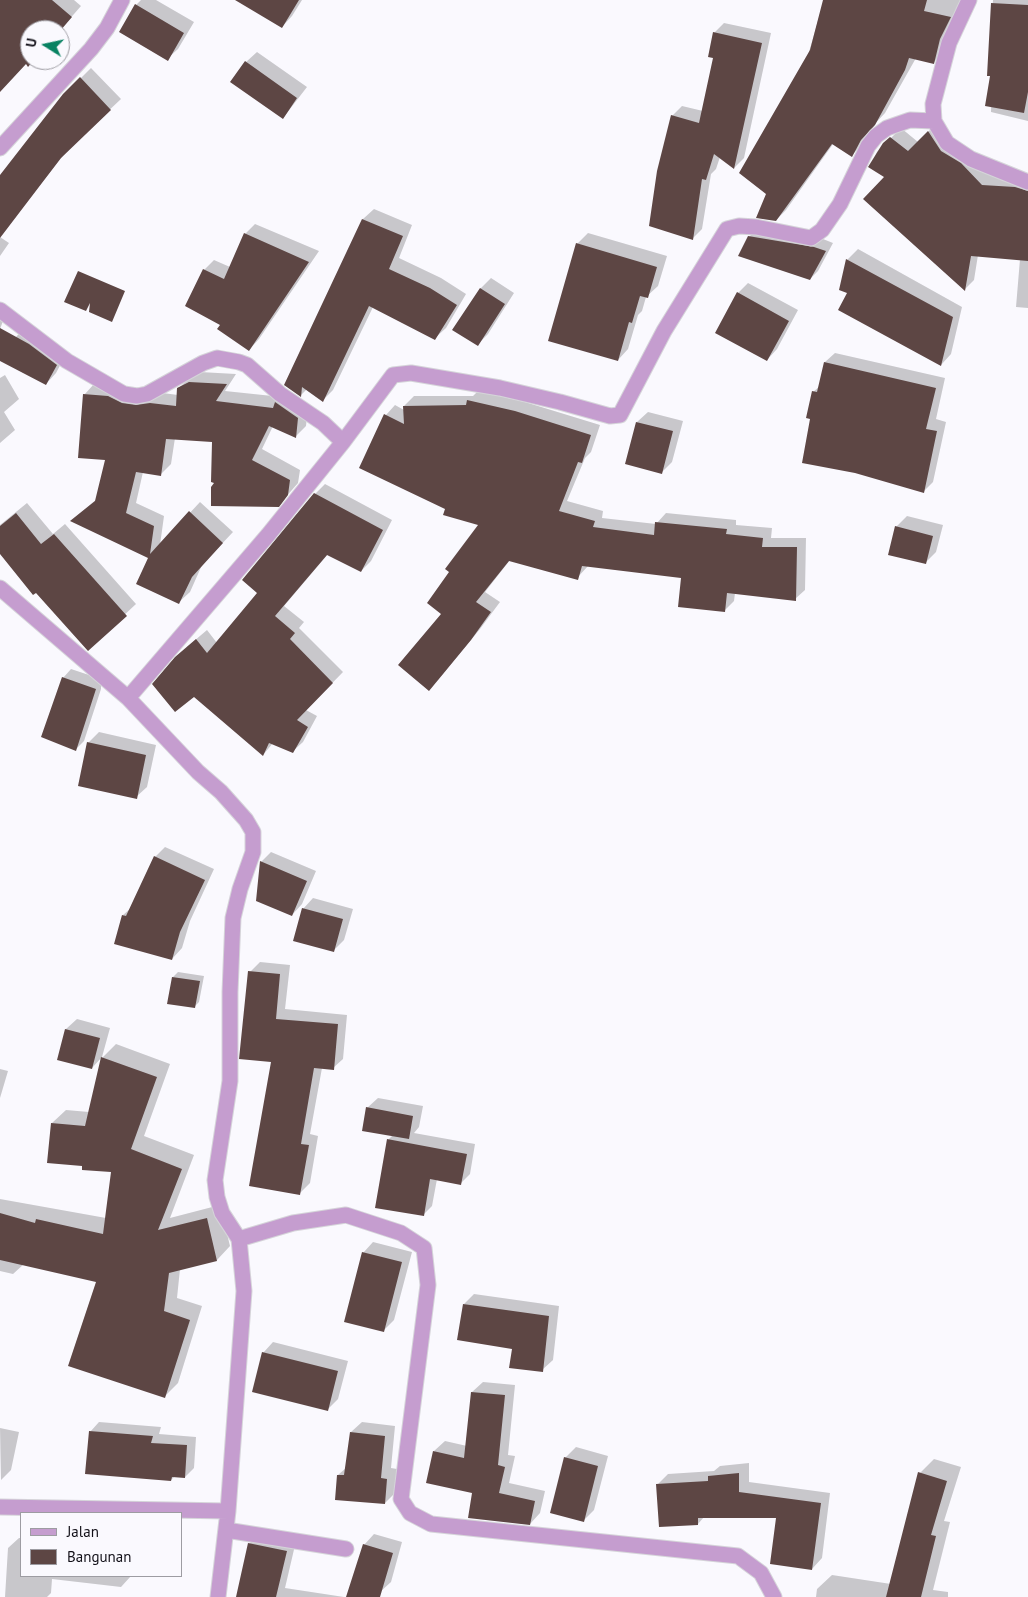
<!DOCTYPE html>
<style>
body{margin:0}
#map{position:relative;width:1028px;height:1597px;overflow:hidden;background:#faf9fe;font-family:"PT Sans",sans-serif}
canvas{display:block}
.legend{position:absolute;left:20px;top:1512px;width:162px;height:65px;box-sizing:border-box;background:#faf9fe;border:1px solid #9d9ca2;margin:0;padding:6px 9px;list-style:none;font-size:15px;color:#121018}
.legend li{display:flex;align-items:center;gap:10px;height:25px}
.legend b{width:25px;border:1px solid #9d9ca2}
.north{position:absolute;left:20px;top:20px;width:50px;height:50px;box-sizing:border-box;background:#faf9fe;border:1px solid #9d9ca2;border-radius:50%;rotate:280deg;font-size:14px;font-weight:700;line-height:20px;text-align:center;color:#121018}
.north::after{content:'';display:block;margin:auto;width:18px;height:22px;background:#088262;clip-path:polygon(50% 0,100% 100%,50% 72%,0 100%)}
</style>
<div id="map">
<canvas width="1028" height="1597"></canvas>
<ul class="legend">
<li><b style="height:6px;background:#c59dcf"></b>Jalan</li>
<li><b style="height:14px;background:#5d4644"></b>Bangunan</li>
</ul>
<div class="north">U</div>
</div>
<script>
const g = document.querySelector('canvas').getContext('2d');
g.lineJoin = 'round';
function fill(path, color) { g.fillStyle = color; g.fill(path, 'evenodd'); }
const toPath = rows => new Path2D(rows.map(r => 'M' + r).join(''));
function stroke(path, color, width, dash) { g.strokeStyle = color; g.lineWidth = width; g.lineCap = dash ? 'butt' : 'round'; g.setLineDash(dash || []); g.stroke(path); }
fill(toPath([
 [0,0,74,0,81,6,60,30,30,30,30,60,33,60,26,62,0,88],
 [141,0,156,0,194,22,178,49,167,59,136,5],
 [244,0,302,0,292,16,282,27],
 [824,0,963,0,944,52,934,62,916,58,885,113,871,128,862,145,852,155,833,144,786,210,776,220,768,194],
 [993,0,1028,0,1028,121,991,112,992,75,988,75],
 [724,23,771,33,744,158,734,168,720,157,716,169,711,174,702,229,692,239,672,116,682,106,703,111,714,57,714,33],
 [257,52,307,87,283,118,246,62],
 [91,68,121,99,69,148,21,209,0,193,0,177,64,95],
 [938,122,951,141,971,154,1028,178,1028,308,1016,307,1020,259,978,255,974,280,964,290,886,176,870,167,877,152,901,128,918,142],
 [374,209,412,225,399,258,441,278,466,294,446,328,435,338,373,307,333,390,323,400,307,389,301,395,285,384,363,219],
 [255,224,319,251,259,339,249,350,222,324,204,270,214,260,230,267,245,234],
 [757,229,823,239,833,243,818,271,810,279,749,237],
 [588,233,667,256,658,286,646,297,642,311,638,315,628,349,618,360,577,244],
 [0,237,9,243,0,256],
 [858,249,962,307,951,354,941,365,849,292,841,289,847,260],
 [491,278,514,293,488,334,478,344,454,329,481,288],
 [748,283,798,310,777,349,767,360,738,293],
 [0,305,6,313,0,329],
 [26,326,66,354,56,373,46,384,3,361,16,337],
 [835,353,945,378,936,419,946,422,933,482,923,492,812,418,813,392,820,386,825,362],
 [200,372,236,374,225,391,282,397,308,407,306,426,295,437,273,426,262,449,300,470,298,483,278,506,217,482,213,441,175,438,171,464,161,474,143,472,136,503,164,516,160,545,200,502,233,532,202,565,190,592,179,602,150,557,72,520,97,499,107,459,84,395,94,384,178,395,179,388,189,378],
 [5,375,19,399,4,412,15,430,0,443,0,378],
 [478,391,525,402,600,425,591,452,585,458,567,501,603,511,602,518,656,524,666,513,736,520,736,525,772,528,771,538,806,538,805,590,795,599,735,593,734,601,724,611,682,577,588,566,577,578,510,560,485,592,500,602,480,629,438,680,443,613,450,572,480,524,446,509,386,415,395,405,404,410,404,406,414,396,473,396],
 [648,412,683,421,672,462,662,472,637,422],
 [325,484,392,520,371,561,361,571,328,554,284,606,304,622,299,628,343,672,306,710,317,716,303,742,292,752,273,743,263,755,187,647,207,630,217,643,259,593,315,494],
 [27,503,53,534,65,524,136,604,88,649,0,552,0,525],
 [907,516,943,525,936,552,925,563,896,527],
 [71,669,101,679,101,689,84,741,75,750,63,678],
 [99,732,156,745,147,787,136,797,88,743],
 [165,847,214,869,190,921,182,948,172,959,123,915,131,908,155,857],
 [271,852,316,871,302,904,292,915,261,862],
 [313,898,353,909,344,940,334,950,303,909],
 [260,962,290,965,285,1009,347,1015,343,1059,333,1068,322,1068,310,1134,318,1136,310,1183,300,1193,272,1061,250,972],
 [178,972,204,976,199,1002,194,1007,173,977],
 [77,1019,110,1028,102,1057,92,1068,59,1059,66,1029],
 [116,1044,170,1064,144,1136,194,1155,170,1218,220,1205,230,1246,217,1260,180,1269,177,1298,202,1306,178,1383,165,1396,97,1281,24,1264,13,1274,0,1271,0,1199,106,1218,112,1170,83,1165,52,1123,66,1110,89,1112,102,1058],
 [0,1069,8,1071,0,1098],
 [378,1098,423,1106,419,1127,414,1133,475,1144,470,1174,461,1183,437,1179,432,1206,423,1215,377,1207,389,1139,393,1135,367,1108],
 [373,1242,412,1252,394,1320,384,1330,363,1253],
 [474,1294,559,1306,553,1360,542,1370,513,1348,464,1304],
 [273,1342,348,1361,338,1399,328,1409,263,1353],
 [483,1382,515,1385,508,1455,515,1456,509,1483,545,1491,540,1513,530,1524,473,1492,434,1451,445,1441,467,1446,472,1392],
 [99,1422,161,1427,159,1434,196,1437,194,1468,185,1477,175,1476,171,1480,90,1432],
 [362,1422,395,1426,391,1468,397,1469,395,1493,385,1503,338,1475,347,1467,351,1432],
 [0,1428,19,1432,11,1470,1,1480],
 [576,1447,608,1456,594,1510,583,1521,565,1458],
 [934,1459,961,1467,944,1521,950,1522,933,1590,948,1592,948,1597,816,1597,817,1589,832,1575,891,1584,920,1473],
 [749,1463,749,1482,830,1493,822,1558,812,1569,778,1517,704,1517,698,1524,657,1485,668,1474,714,1471,720,1466],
 [259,1534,296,1541,285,1588,344,1597,237,1597,249,1544],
 [374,1534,402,1542,391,1582,380,1592,364,1545],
 [19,1538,21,1538,21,1576,131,1576,121,1587,52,1579,51,1593,47,1597,5,1597,8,1548]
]), '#0003');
fill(toPath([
 [0,0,52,0,72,17,60,31,30,30,30,60,34,60,28,67,26,64,0,92],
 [235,0,299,0,282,28],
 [823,0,927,0,924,11,951,17,940,39,934,64,909,58,905,70,875,125,861,140,852,157,832,144,776,221,756,218,766,194,739,173,810,50],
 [991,3,1028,5,1028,92,1024,113,985,106,990,76,987,76],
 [135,4,184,33,168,61,119,32],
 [713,32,762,43,734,169,714,154,706,180,702,179,693,240,649,226,657,171,671,115,699,123,713,58,708,57],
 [245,61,297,98,283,119,230,82],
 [80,77,111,110,61,158,0,238,0,175,63,94],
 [928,131,941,151,961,163,982,185,1015,187,1028,191,1028,261,971,256,965,291,863,199,884,177,868,167,883,143,890,137,908,151],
 [362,219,403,236,389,269,430,288,457,305,435,340,369,306,323,402,302,387,301,397,284,385],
 [244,233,309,262,249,351,217,329,220,325,185,306,203,269,224,279],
 [748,236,814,247,826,251,810,280,738,256],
 [576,243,657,267,648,298,640,296,632,323,629,322,618,361,548,341],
 [846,259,953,317,941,366,838,310,847,293,839,290],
 [78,271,125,291,112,322,89,312,90,303,86,311,64,302],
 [480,288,505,304,478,346,452,330],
 [737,292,789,321,767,361,715,333],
 [0,328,29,344,57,365,46,385,0,361],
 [824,362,936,388,926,429,937,431,924,493,855,473,802,463,810,419,806,418,812,391,817,392],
 [189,382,227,384,216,401,273,408,275,402,298,418,296,438,269,426,252,460,290,480,288,495,279,507,211,506,211,487,214,483,211,482,212,442,166,439,161,476,136,472,126,513,154,526,150,554,189,511,223,543,192,577,179,604,136,584,148,558,70,521,95,501,105,460,78,458,83,394,108,396,122,403,136,405,150,403,176,406,177,388],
 [467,400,515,411,591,435,582,463,578,462,559,511,595,521,593,527,654,535,655,522,727,529,726,534,763,538,762,547,797,547,796,601,727,593,725,612,678,607,681,578,582,566,578,580,509,561,476,602,491,612,471,640,429,691,398,665,441,614,427,603,449,572,445,569,478,525,443,515,445,509,359,468,384,414,404,424,403,406,466,405],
 [636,422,673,431,662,474,625,464],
 [314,493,383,530,361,572,327,555,275,616,295,633,290,639,333,683,297,720,308,727,293,753,269,743,263,756,194,697,175,712,152,684,175,657,196,639,207,653,257,593,242,580],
 [16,513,41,544,54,534,127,616,88,651,36,593,33,595,0,554,0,526],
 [895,526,933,536,926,564,888,555],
 [62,677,96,689,76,751,41,737],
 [87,742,146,755,137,799,78,786],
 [154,856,205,880,180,932,172,960,114,944,122,915,126,916],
 [260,861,307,881,292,916,256,901],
 [302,908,343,919,334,952,293,941],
 [248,971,280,974,276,1019,338,1024,334,1070,314,1068,301,1144,309,1145,300,1195,249,1186,271,1062,239,1059],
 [172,977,200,981,195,1008,167,1004],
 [65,1029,100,1038,92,1069,57,1060],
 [101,1057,157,1077,131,1149,182,1169,158,1230,207,1218,217,1261,169,1273,164,1311,190,1320,165,1398,68,1366,96,1282,0,1260,0,1213,35,1223,36,1219,103,1234,111,1172,82,1170,82,1166,47,1163,51,1123,85,1126],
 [366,1107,413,1116,409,1139,362,1131],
 [387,1139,467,1154,461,1185,430,1179,424,1216,375,1208],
 [362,1252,402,1262,384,1332,344,1322],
 [463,1304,549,1316,543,1372,509,1368,512,1349,457,1340],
 [262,1352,338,1371,328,1411,252,1392],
 [471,1392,505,1395,498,1465,505,1467,499,1493,535,1501,530,1525,468,1518,472,1493,426,1483,433,1451,464,1458],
 [89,1431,153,1436,151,1443,187,1445,185,1478,172,1477,171,1481,85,1474],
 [350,1432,385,1436,381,1478,387,1479,385,1504,335,1500,337,1475,344,1475],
 [564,1457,598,1466,584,1522,550,1513],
 [918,1472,947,1481,931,1535,936,1536,921,1597,886,1597],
 [739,1473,739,1492,821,1503,812,1570,770,1564,776,1518,698,1518,698,1525,659,1527,656,1484,708,1481,708,1476],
 [248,1543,287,1551,276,1597,236,1597],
 [363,1544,393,1553,380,1597,346,1597]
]), '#5d4644');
const street = toPath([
 [969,0,949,43,933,104,934,121,947,143,971,159,1028,182],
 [0,148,91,49,107,28,122,0],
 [0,310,67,361,124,394,137,396,147,394,203,363,217,358,239,362,247,365,280,394,323,423,343,442],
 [0,588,128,698,198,772,221,792,246,820,253,832,253,852,240,889,233,918,230,992,230,1081,215,1180,217,1197,222,1213,239,1239,244,1291,228,1511,218,1597],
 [128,698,268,535,343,442,393,375,411,373,500,388,560,402,610,416,620,415,664,331,727,229,739,226,756,227,811,238,822,230,840,204,868,146,876,136,887,128,910,120,934,121],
 [239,1239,293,1223,346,1215,401,1233,424,1248,428,1285,401,1499,410,1513,431,1524,738,1556,761,1573,774,1597],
 [0,1507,228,1511],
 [226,1530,346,1549]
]);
stroke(street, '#d5d4d9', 17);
stroke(street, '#c59dcf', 15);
</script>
